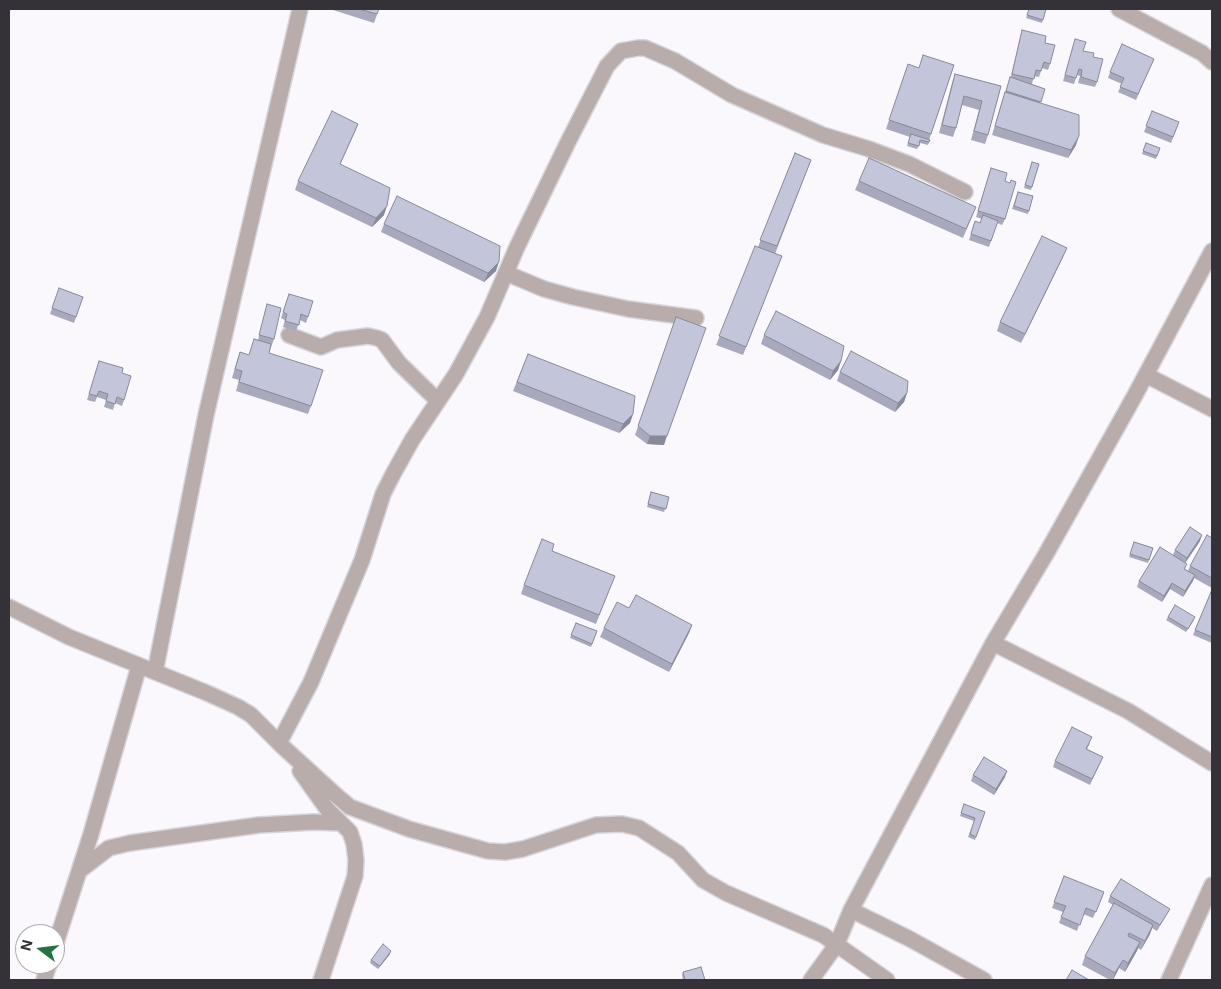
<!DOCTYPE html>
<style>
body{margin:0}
#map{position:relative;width:1221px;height:989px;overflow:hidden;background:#faf8fd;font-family:Inter,sans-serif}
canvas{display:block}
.frame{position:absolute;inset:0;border:10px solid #353139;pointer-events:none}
.north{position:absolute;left:15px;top:924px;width:50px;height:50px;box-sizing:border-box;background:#fff;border:1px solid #aeadb0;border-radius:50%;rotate:285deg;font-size:14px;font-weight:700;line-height:20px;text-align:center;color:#353139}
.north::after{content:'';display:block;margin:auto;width:18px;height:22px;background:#257241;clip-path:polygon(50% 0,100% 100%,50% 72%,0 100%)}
</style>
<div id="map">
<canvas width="1221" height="989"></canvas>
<div class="frame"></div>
<div class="north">N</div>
</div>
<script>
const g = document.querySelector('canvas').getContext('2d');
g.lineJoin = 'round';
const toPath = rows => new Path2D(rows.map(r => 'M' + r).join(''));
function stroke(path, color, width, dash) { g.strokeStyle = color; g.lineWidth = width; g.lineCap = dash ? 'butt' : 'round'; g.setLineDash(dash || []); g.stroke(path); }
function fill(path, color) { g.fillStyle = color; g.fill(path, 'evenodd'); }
const minor = toPath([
 [1119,9,1202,53,1212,62],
 [506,273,544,289,573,297,628,309,696,318],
 [289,335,321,347,337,340,368,336,377,338,382,340,399,363,438,401],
 [1146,375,1212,409],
 [9,607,69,637,207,693,238,707,251,715,282,746,338,797,350,807,409,829,488,851,505,852,523,849,596,825,622,824,639,828,678,853,703,880,726,893,823,935,887,980],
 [993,643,1128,711,1212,763],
 [155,672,206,415,300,9],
 [279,743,311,682,362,560,383,494,392,476,412,440,456,374,487,317,517,247,568,142,607,66,621,51,638,48,645,48,675,61,732,95,823,135,869,149,909,164,965,192],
 [300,771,327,809,350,832,354,844,356,860,355,876,321,980],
 [79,871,109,848,130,843,259,825,314,822,341,823],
 [851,910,910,939,984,980],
 [55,946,91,834,139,666],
 [44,980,49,964],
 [811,980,837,944,851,910,993,643,1046,554,1134,397,1212,251],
 [1169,980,1212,885]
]);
stroke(minor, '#d7d4da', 18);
stroke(minor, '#b9adac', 15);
fill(toPath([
 [333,9,379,9,374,23,333,10],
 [1029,9,1046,9,1042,23,1026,18],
 [1022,30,1045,43,1050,64,1048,70,1042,68,1039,77,1034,76,1032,84,1045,89,1040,103,1076,145,1068,158,992,135,1002,101,1010,80],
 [1075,39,1083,51,1093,57,1097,82,1095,87,1078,83,1080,76,1077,75,1074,84,1063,81],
 [1154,59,1136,100,1118,92,1122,84,1108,78,1110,72],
 [908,64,919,68,954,65,929,140,930,140,928,145,920,143,917,149,907,146,910,137,886,129],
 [955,74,1001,86,988,135,985,144,971,140,979,110,962,105,956,128,953,137,939,133,952,83],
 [1152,111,1179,122,1171,143,1144,132],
 [358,124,355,132,340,165,384,215,372,227,295,190,298,181],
 [1146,143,1157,156,1156,159,1142,154],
 [795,153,811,160,775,254,782,256,743,355,716,345,758,247],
 [1032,162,1039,164,1031,190,1024,188],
 [991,168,1005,181,1005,219,1002,225,997,223,989,247,969,240,975,221,980,223,982,219,976,217],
 [859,181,976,207,963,238,855,190],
 [1018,192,1033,196,1028,214,1012,209],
 [384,224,496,271,484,282,381,232],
 [1063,257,1021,343,997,331,1000,322],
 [59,288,83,297,74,323,50,314],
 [289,294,308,317,306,323,300,320,296,331,283,327,285,320,281,318],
 [267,304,274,339,269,353,311,406,308,414,236,391,239,380,232,378,237,361,240,352,249,355,254,339,258,340],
 [676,317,664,445,647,444,635,435],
 [764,335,841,361,838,370,830,380,761,344],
 [528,354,633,414,630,423,619,433,513,391],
 [99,361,122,373,124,400,122,406,115,403,113,410,104,407,106,400,97,397,95,402,87,400],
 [840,372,907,393,904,402,895,412,837,381],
 [651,492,669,497,664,512,647,507],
 [1212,538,1212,588,1194,578,1183,597,1170,589,1162,602,1137,587,1139,581,1173,555,1175,550,1200,541,1186,562,1185,569,1188,571,1190,566],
 [1134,542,1153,548,1148,563,1129,557],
 [552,551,615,576,596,624,521,594,524,585],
 [1211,592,1212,592,1212,643,1193,635],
 [629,608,692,625,689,633,669,672,600,637,604,628],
 [1168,617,1194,620,1186,632,1166,620],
 [576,623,597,631,591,647,570,638],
 [1090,743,1087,749,1103,757,1090,785,1053,767,1055,761],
 [973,775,1005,777,994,795,971,781],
 [964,804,985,812,975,840,968,837,974,821,960,816],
 [1064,876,1104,892,1093,918,1083,914,1077,931,1059,923,1063,912,1052,908],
 [1110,896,1167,914,1157,931,1152,928,1150,934,1141,950,1138,948,1125,972,1119,968,1113,980,1110,980,1082,965,1085,956,1113,905,1108,902],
 [390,954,378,969,370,963,371,960],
 [683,972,705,980,683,980,682,975]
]), '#a8a9bc');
fill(toPath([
 [1079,136,1076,145,1068,158,1071,150],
 [387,206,384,215,372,227,376,218],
 [1067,248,1063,257,1021,343,1025,334],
 [499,262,496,271,484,282,488,273],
 [841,361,838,370,830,380,833,371],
 [907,393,904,402,895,412,898,403],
 [633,414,630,423,619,433,623,424],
 [650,436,667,436,664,445,647,444],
 [1202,535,1200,541,1184,564,1187,558],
 [1195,575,1193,581,1183,597,1185,591],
 [1172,583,1170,589,1162,602,1164,596],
 [692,625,689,633,669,672,672,664],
 [1007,771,1005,777,994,795,996,789],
 [1153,925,1150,934,1141,950,1145,941],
 [1140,942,1137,951,1125,972,1128,963],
 [391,951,390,954,378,969,380,966],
 [1123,960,1113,980,1115,973]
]), '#888a99');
const building = toPath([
 [359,9,379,9,377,14,359,9],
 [1029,9,1046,9,1043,20,1027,15,1029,9],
 [1022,30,1046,36,1045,43,1055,45,1050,64,1044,62,1041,71,1036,70,1034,79,1012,74,1022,30],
 [1075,39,1086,42,1083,51,1094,53,1093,57,1103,59,1097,82,1081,77,1082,70,1079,69,1076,78,1065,75,1075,39],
 [1122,44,1154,59,1138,94,1120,87,1124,78,1110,72,1122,44],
 [923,55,954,65,931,134,889,120,908,64,919,68,923,55],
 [955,74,1001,86,988,135,974,131,982,101,964,96,956,128,942,125,955,74],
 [1010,77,1045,89,1041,102,1006,91,1010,77],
 [1005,92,1079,115,1079,136,1071,150,995,126,1005,92],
 [332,111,358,124,340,164,390,188,387,206,376,218,298,181,332,111],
 [1152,111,1179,122,1173,137,1146,126,1152,111],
 [911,134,930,140,929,142,920,140,919,146,908,143,911,134],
 [1146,143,1160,148,1157,156,1143,151,1146,143],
 [795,153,811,160,777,246,760,240,795,153],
 [869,158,976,207,966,229,859,181,869,158],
 [1032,162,1039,164,1032,187,1025,185,1032,162],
 [991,168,1007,173,1005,181,1010,183,1011,180,1016,182,1005,219,978,211,991,168],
 [1018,192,1033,196,1029,211,1014,206,1018,192],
 [397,196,500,246,499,262,488,273,384,224,397,196],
 [983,215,998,221,991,241,971,234,975,221,980,223,983,215],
 [1042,236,1067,248,1025,334,1000,322,1042,236],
 [755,246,782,256,746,347,719,336,755,246],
 [59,288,83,297,76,317,52,308,59,288],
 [289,294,313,301,308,317,301,314,299,325,285,321,287,314,283,312,289,294],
 [267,304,281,308,274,339,259,335,267,304],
 [776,311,844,346,841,361,833,371,764,335,776,311],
 [676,317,706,328,667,436,650,436,638,426,676,317],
 [254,339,271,344,269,353,323,370,311,406,239,382,242,371,235,369,240,352,249,355,254,339],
 [851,351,908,381,907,393,898,403,840,372,851,351],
 [528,354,635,396,633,414,623,424,517,382,528,354],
 [99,361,123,368,122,373,131,376,124,400,117,397,115,404,106,401,108,394,99,391,97,396,89,394,99,361],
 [651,492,669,497,666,509,648,504,651,492],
 [1190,527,1202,535,1187,558,1175,550,1190,527],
 [1207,535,1212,538,1212,578,1190,566,1207,535],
 [542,539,554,544,552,551,615,576,599,615,524,585,542,539],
 [1134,542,1153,548,1149,560,1130,554,1134,542],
 [1160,547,1187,564,1184,569,1195,575,1185,591,1172,583,1164,596,1139,581,1160,547],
 [1211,592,1212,592,1212,637,1195,630,1211,592],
 [636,595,692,625,672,664,604,628,617,602,629,608,636,595],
 [1175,605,1195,617,1188,629,1168,617,1175,605],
 [576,623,597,631,592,644,571,635,576,623],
 [1072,727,1092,737,1086,749,1103,757,1092,779,1055,761,1072,727],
 [984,757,1007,771,996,789,973,775,984,757],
 [964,804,985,812,976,837,970,834,975,818,961,813,964,804],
 [1064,876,1104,892,1096,912,1086,908,1080,925,1061,917,1066,906,1054,902,1064,876],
 [1121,879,1170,909,1160,925,1110,896,1121,879],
 [1114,903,1153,925,1145,941,1129,933,1128,936,1140,942,1128,963,1123,960,1115,973,1085,956,1114,903],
 [383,944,391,951,380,966,371,960,383,944],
 [701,967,705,980,685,980,683,972,701,967],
 [1072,970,1089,980,1066,980,1072,970]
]);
fill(building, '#c3c5db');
stroke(building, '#888a99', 1);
</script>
